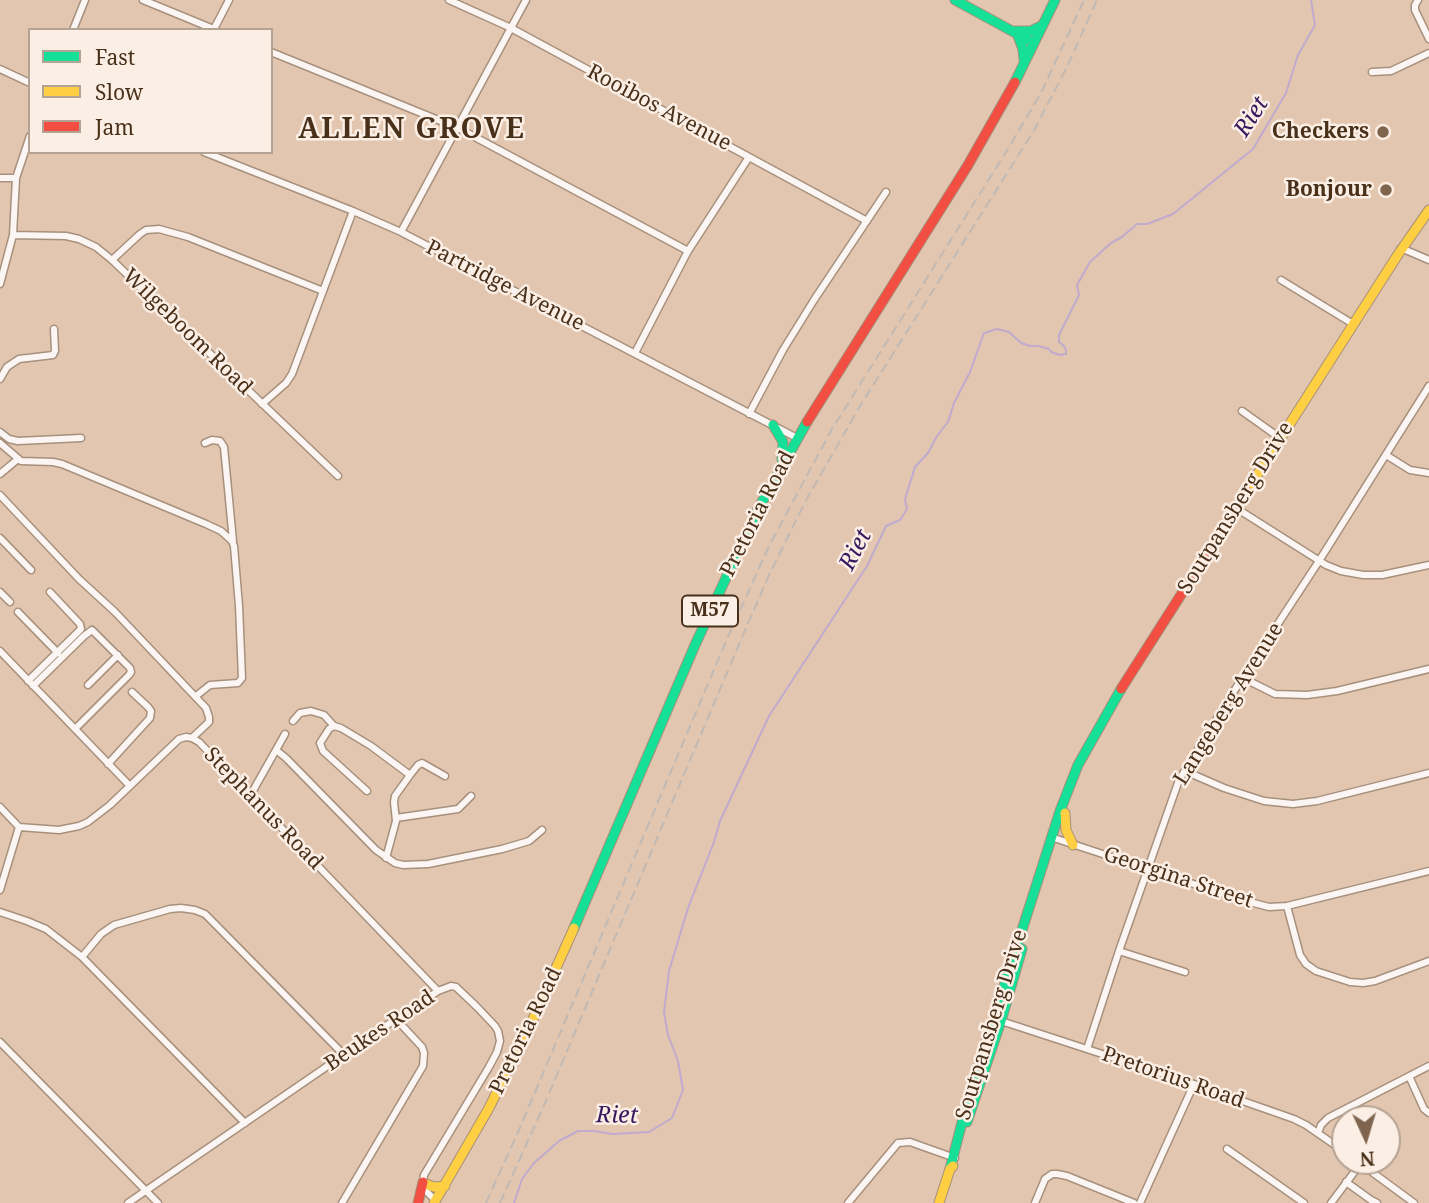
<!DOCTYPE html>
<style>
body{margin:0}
#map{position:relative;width:1429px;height:1203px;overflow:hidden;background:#e2c6b0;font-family:"Noto Serif",serif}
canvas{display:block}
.legend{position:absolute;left:28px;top:28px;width:245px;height:126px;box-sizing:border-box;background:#fbeee4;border:2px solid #b4a293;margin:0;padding:9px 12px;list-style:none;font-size:21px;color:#49301a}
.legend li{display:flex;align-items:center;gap:14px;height:35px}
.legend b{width:35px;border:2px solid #b4a293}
.north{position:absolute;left:1331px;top:1105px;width:70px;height:70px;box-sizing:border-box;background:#fbeee4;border:2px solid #b4a293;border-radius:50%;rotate:176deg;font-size:19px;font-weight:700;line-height:28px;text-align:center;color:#49301a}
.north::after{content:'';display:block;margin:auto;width:24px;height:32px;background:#7f644e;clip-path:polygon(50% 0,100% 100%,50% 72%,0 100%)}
</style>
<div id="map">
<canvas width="1429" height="1203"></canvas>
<ul class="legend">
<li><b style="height:9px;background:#16e098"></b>Fast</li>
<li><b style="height:9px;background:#ffcf43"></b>Slow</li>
<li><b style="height:9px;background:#f24e42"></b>Jam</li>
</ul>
<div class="north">N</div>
</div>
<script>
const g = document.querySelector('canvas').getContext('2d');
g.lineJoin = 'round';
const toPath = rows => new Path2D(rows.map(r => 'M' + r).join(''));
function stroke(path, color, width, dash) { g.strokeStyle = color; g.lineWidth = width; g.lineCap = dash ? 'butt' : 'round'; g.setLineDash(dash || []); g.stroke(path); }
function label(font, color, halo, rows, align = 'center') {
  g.font = font + ' "Noto Serif",serif'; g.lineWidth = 5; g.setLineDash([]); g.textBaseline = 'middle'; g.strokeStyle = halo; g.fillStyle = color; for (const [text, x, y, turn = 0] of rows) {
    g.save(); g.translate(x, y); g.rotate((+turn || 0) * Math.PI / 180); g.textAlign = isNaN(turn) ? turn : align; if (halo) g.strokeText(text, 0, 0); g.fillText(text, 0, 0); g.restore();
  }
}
stroke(toPath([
 [514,1203,522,1179,534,1163,559,1141,578,1131,594,1131,613,1134,649,1132,672,1118,683,1090,678,1061,668,1035,664,1012,669,971,688,908,714,842,720,821,769,716,867,566,886,526,900,520,907,509,905,499,915,467,928,453,937,436,948,422,954,403,970,372,984,333,997,329,1009,332,1021,343,1030,346,1038,346,1049,349,1051,352,1060,355,1066,354,1066,350,1064,346,1059,342,1059,335,1079,295,1077,285,1090,262,1111,243,1122,237,1137,224,1147,224,1173,214,1253,149,1286,93,1298,55,1315,25,1311,0]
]), '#c0aacd', 2);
const street = toPath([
 [143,0,216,30],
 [449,0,511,28,867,221],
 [1418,0,1415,5,1415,10,1429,39],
 [214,29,229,0],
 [73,30,85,0],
 [271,52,458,128,688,251],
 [0,69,30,83],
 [1372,72,1391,71,1429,53],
 [204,152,353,211,401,232,797,438],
 [0,178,16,178],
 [401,232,526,0],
 [13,235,66,236,79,239,96,247,112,260,338,476],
 [1401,248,1429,260],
 [112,260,140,234,146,230,159,229,188,237,323,291],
 [1281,280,1353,324],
 [0,284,13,235,16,178,30,136],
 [635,353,688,251,749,157],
 [0,379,7,367,19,359,53,355,55,351,54,329],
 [262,404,286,383,292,374,353,211],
 [1242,411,1280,438],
 [749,414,783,350,814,300,886,192],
 [0,432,9,439,18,441,81,438],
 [0,443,21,461,53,462,62,464,206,524,221,531,232,541,234,546,239,606,242,678,238,683,210,685,196,696],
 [205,443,212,440,220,441,224,447,233,541],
 [1386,455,1410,470,1429,473],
 [0,474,18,459],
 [0,495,79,579,115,612,206,708,209,717,209,722,192,738],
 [1236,508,1326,565,1341,571,1363,575,1382,575,1429,565],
 [0,538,31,570],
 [0,592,10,602],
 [18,612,58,653],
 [0,651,130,786],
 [1243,678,1275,694,1307,695,1337,691,1429,669],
 [28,681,81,629,80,624,50,592],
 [88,685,118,655],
 [33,686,84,636,92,630,130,668,131,672,129,675,75,729],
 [293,721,300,713,311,711,324,715,334,726],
 [276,750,286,758,376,850,395,863,403,865,428,864,502,849,529,841,542,830],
 [108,764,150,718,151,711,148,707,132,692],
 [1185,771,1224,788,1264,801,1293,804,1317,801,1429,773],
 [367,791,323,751,320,743,322,740,329,729,334,726,341,728,371,746,410,775],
 [250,796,285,734],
 [0,807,19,827,59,830,79,826,88,822,110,805,179,739,186,737,192,738,199,742,438,991],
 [396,818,458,809,471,796],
 [1051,837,1242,900,1269,907,1287,906,1429,871],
 [386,858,396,821,394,802,395,796,410,775,418,765,422,763,445,776],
 [0,890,19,827],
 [1287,906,1300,955,1306,964,1316,971,1350,982,1363,983,1375,981,1429,961],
 [0,912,27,921,46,929,82,957,245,1123],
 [1119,951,1185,972],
 [82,957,101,934,114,925,170,909,181,908,195,910,205,914,210,919,344,1055],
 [998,1020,1194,1084,1294,1119,1306,1125,1345,1152],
 [0,1042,158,1203],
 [1087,1049,1119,951,1179,780,1234,691,1319,561,1429,386],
 [1409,1076,1424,1109,1429,1113],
 [1318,1133,1321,1125,1328,1118,1429,1066],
 [1227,1149,1304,1203],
 [1357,1161,1414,1203],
 [1346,1182,1371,1200,1377,1203],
 [128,1203,396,1019,438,991,451,986,456,987,477,1007,495,1026,498,1031,500,1041,497,1052,489,1067,424,1175,423,1182,425,1190,436,1201],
 [342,1203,423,1066,424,1053,422,1047,396,1019],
 [848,1203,898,1143,910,1142,955,1158],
 [1035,1203,1045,1179,1052,1174,1057,1174,1067,1176,1134,1203],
 [1140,1203,1194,1084],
 [1331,1203,1361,1163]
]);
const fast = toPath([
 [955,0,1034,43],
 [1015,31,1031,31,1043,25],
 [1017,33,1023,49,1024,60],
 [1015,82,1055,0],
 [773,425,783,442,782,460],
 [574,928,695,645,757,511,807,422],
 [967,1122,1001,1021,1022,949],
 [950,1169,968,1099,1060,811,1078,765,1121,689]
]);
const slow = toPath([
 [1247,491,1397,256,1429,210],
 [1065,813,1066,830,1073,845],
 [423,1183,434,1187,445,1186],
 [434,1203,489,1108,533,1019,574,928],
 [939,1203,950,1169,953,1166]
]);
const jam = toPath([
 [807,422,968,165,1015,82],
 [1121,689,1247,491],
 [418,1203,423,1182]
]);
stroke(street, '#a7907c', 9);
stroke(fast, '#a7907c', 11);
stroke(slow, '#a7907c', 11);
stroke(jam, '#a7907c', 11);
stroke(street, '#fbf6f3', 6);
stroke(fast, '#16e098', 9);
stroke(slow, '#ffcf43', 9);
stroke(jam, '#f24e42', 9);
stroke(toPath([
 [486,1203,519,1130,727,639,769,546,832,429,1008,149,1042,91,1084,0],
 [500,1203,545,1103,740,642,769,575,805,502,860,406,1033,132,1067,67,1097,0]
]), '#c1b9b3', 2, [10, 5]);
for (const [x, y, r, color] of [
 [1383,132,7,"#7f644e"],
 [1386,190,7,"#7f644e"]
]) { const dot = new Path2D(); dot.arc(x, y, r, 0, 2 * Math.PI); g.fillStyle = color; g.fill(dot); stroke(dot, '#fbeee4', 2.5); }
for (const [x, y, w] of [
 [710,611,56]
]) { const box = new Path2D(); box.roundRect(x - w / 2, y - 15.5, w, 31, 5); g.fillStyle = '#fbeee4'; g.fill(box); stroke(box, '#49301a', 2); }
label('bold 19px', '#49301a', null, [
 ["M57",710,611]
]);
label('21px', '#49301a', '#fbeee4', [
 ["Rooibos Avenue",659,108,28],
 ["Partridge Avenue",505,286,27],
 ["Wilgeboom Road",187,332,44],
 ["Soutpansberg Drive",1236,508,-58],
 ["Pretoria Road",758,514,-63],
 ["Langeberg Avenue",1229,704,-58],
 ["Stephanus Road",263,809,46],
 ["Georgina Street",1178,878,18],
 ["Soutpansberg Drive",992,1025,-73],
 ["Beukes Road",380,1031,-34],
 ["Pretoria Road",526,1031,-64],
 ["Pretorius Road",1173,1078,19]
]);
label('bold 21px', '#49301a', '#fbeee4', [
 ["Checkers",1369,132],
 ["Bonjour",1372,190]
], 'right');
label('italic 23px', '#38185e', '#fbeee4', [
 ["Riet",1252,117,-57],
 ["Riet",856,550,-62],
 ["Riet",617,1116,1]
]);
g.letterSpacing = '2px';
label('bold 28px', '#49301a', '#fbeee4', [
 ["ALLEN GROVE",412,130]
]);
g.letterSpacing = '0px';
</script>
